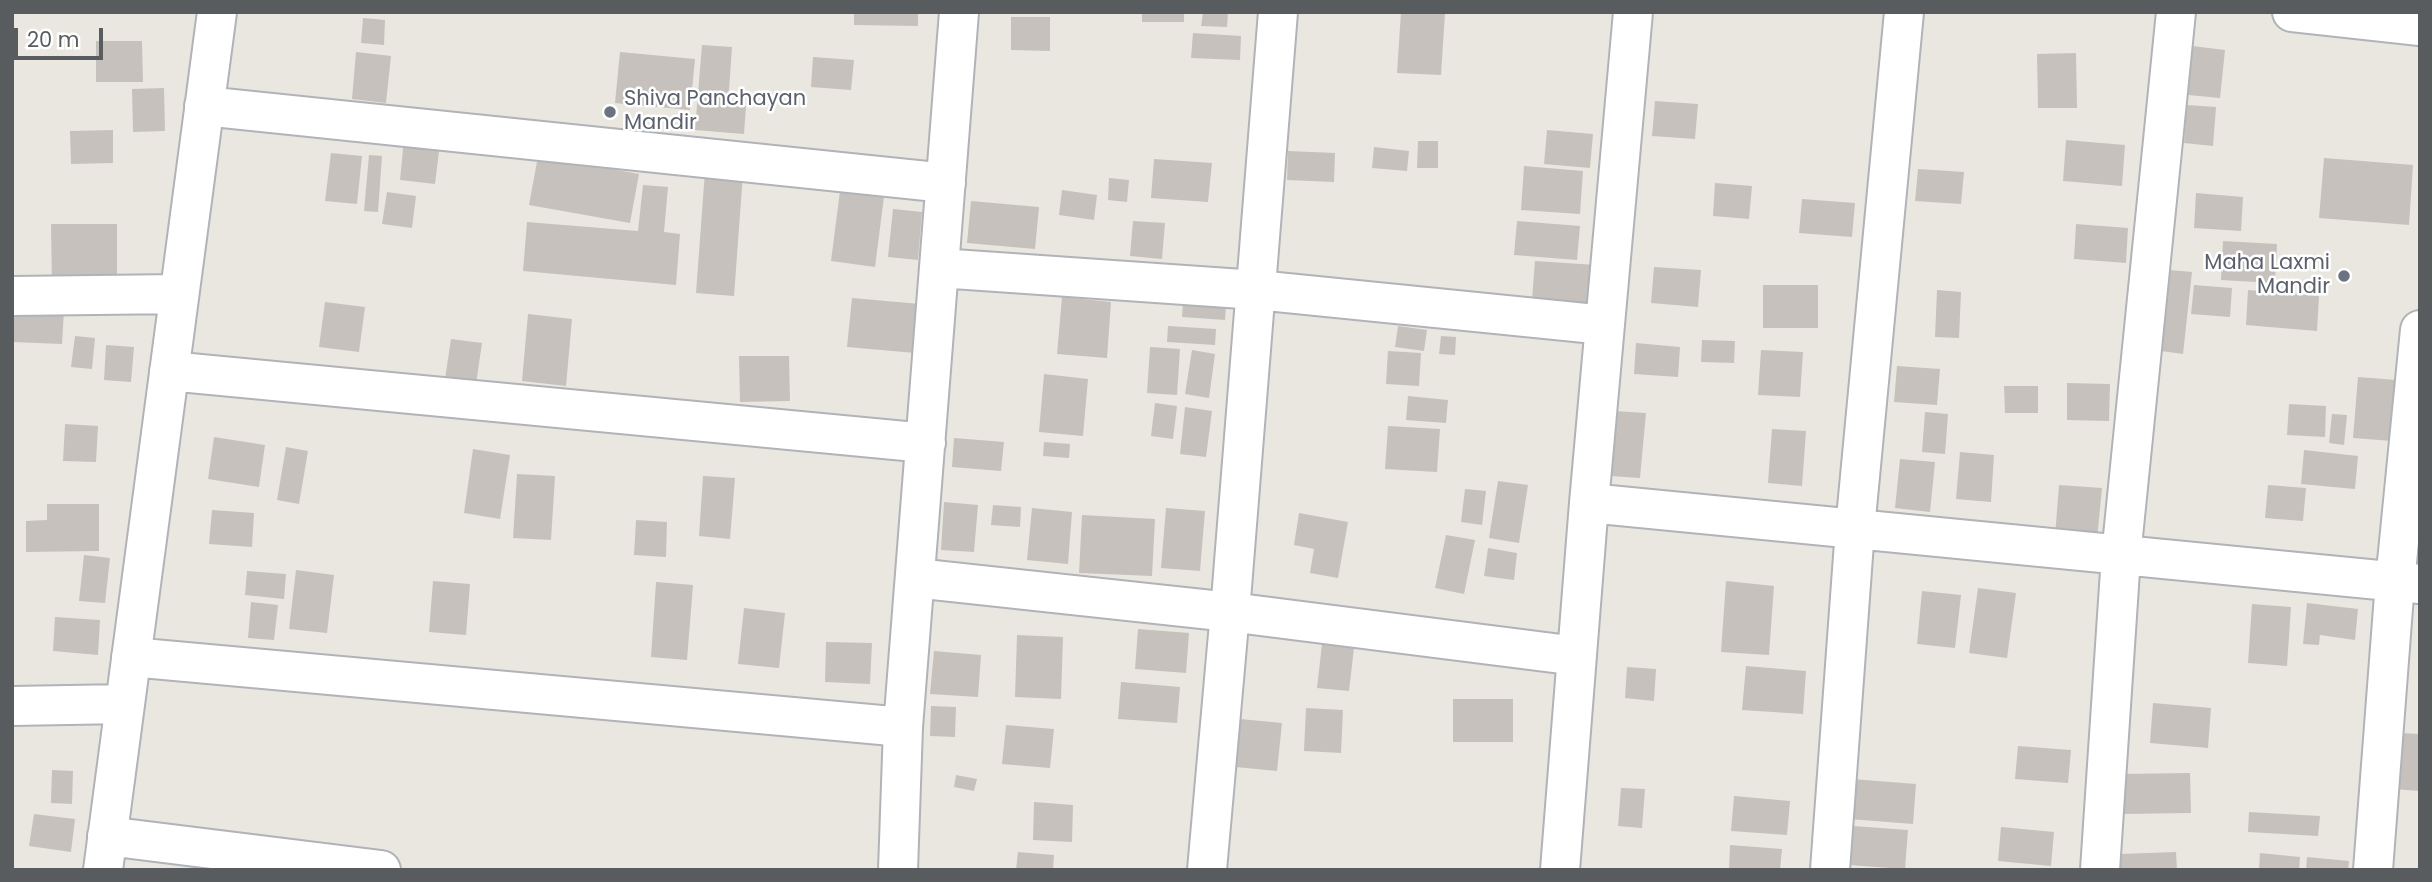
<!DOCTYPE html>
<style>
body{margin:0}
#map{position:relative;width:2432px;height:882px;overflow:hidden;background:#eae7e0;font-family:Poppins,sans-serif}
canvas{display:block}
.frame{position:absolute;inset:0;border:14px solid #585c5f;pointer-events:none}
.scale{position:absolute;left:14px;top:28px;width:89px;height:32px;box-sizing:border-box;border:4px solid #585c5f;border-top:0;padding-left:9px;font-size:21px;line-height:24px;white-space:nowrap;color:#585c5f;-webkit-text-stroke:5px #fff;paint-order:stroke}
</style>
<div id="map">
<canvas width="2432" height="882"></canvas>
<div class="frame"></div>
<div class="scale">20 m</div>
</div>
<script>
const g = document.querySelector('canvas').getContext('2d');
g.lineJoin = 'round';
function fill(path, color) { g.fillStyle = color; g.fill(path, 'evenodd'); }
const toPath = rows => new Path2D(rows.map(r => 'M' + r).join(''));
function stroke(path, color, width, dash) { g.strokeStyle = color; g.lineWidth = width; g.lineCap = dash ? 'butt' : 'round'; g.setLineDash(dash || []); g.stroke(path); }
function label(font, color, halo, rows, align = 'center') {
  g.font = font + ' Poppins,sans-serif'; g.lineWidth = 5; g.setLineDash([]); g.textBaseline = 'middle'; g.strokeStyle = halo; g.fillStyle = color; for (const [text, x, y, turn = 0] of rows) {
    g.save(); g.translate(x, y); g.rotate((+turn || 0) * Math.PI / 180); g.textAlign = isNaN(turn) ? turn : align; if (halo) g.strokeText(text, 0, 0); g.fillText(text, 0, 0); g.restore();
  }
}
fill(toPath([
 [854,12,918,12,918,26,854,25],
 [1142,12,1184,12,1184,22,1142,22],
 [1203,12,1228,12,1227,27,1201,26],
 [1401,12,1445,13,1441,75,1397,73],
 [1011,17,1050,17,1050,51,1011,50],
 [363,18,385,20,384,45,361,43],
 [1193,33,1241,36,1240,60,1191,58],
 [96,41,142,41,143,82,96,82],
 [702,45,732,47,728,104,746,106,744,134,695,130],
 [2184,45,2225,50,2220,98,2178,94],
 [356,52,391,56,386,103,352,99],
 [620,52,695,59,690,110,615,103],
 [2076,53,2077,108,2038,108,2037,54],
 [813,57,854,60,851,90,811,87],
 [164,88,165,131,133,132,132,89],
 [1655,101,1698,104,1695,139,1652,136],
 [2187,105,2216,107,2213,146,2184,143],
 [113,130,113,163,71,164,70,131],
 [1547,130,1593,134,1590,168,1544,164],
 [404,139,440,143,435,184,400,180],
 [2066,140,2125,145,2122,186,2063,181],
 [1418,141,1438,141,1438,168,1417,168],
 [1374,147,1409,151,1407,171,1372,168],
 [1288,151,1335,153,1334,182,1287,180],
 [331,153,362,156,357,204,325,201],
 [369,155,382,156,378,212,364,211],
 [538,156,639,174,630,223,529,205],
 [2324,158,2413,165,2409,225,2319,218],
 [1154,159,1212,163,1208,202,1151,198],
 [1524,166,1583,171,1580,214,1521,210],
 [1918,169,1964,172,1961,204,1915,201],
 [705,171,743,174,734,296,696,293],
 [1109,178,1129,180,1127,202,1108,200],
 [841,183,885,189,875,267,831,261],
 [1715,183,1752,186,1749,219,1713,216],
 [643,185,668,187,664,232,680,234,676,285,523,271,527,222,638,231],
 [1062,190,1097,195,1094,220,1059,215],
 [387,192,416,196,412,228,382,224],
 [2196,193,2243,197,2241,231,2194,228],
 [1802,199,1855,203,1852,237,1799,233],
 [971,201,1039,207,1035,249,967,243],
 [893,209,922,212,918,260,888,257],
 [1133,221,1165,223,1162,259,1130,256],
 [1517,221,1580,226,1577,260,1514,255],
 [51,224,117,224,117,289,52,289],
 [2076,224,2128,228,2126,263,2074,259],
 [2223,241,2277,244,2275,283,2221,280],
 [1535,261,1596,265,1593,304,1532,299],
 [1654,267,1701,270,1698,307,1651,303],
 [2169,270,2192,272,2183,354,2161,351],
 [1763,285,1818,285,1818,328,1763,328],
 [2194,285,2232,288,2230,317,2191,314],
 [1937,290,1961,292,1959,338,1935,337],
 [2248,290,2319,296,2317,331,2246,325],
 [1062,297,1111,302,1107,358,1057,354],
 [852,298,920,304,915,353,847,347],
 [325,302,365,307,359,352,319,347],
 [1183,303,1226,306,1225,320,1182,317],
 [12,309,64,311,62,344,12,342],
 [528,314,572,319,566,386,522,381],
 [1168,326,1216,329,1215,345,1167,342],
 [1398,326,1427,330,1424,351,1395,347],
 [75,336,95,338,92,369,71,367],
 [1441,336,1456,337,1455,355,1439,354],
 [451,339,482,343,476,384,445,379],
 [1702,340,1735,341,1734,363,1701,362],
 [1636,343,1680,347,1678,377,1634,374],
 [106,345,134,347,131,382,104,380],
 [1150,347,1180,349,1177,395,1147,393],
 [1192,350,1215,354,1209,398,1185,394],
 [1761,350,1803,352,1800,397,1758,395],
 [1388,351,1421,353,1419,386,1386,384],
 [739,356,789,356,790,401,740,402],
 [1897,366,1940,369,1937,405,1894,402],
 [1044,374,1088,379,1083,436,1039,432],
 [2358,377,2397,380,2392,441,2353,438],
 [2067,383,2110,384,2109,421,2067,420],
 [2004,386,2038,386,2038,413,2005,413],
 [1408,396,1448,400,1446,423,1406,420],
 [1155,403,1177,406,1173,439,1151,436],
 [2289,404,2326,406,2325,437,2287,435],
 [1185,407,1212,411,1206,457,1180,454],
 [1615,411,1646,413,1640,478,1610,476],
 [1925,412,1948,414,1945,454,1922,452],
 [2332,414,2347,415,2344,445,2329,443],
 [65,424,98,426,96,462,63,461],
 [1388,426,1440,429,1437,472,1385,469],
 [1772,429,1806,431,1802,486,1768,483],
 [214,437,265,445,259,487,208,479],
 [954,438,1004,442,1001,471,952,467],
 [1044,442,1070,444,1069,458,1043,456],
 [286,447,308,451,299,504,277,500],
 [473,449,510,455,500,519,464,513],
 [2304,450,2358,456,2355,489,2301,484],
 [1960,452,1994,455,1991,502,1956,499],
 [1900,459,1935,462,1930,512,1895,508],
 [517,474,555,476,551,540,513,538],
 [703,476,735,478,730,539,699,536],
 [1498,481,1528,485,1519,543,1489,538],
 [2059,485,2102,488,2097,539,2055,536],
 [2268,485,2306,488,2303,521,2265,518],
 [1465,489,1486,491,1482,525,1461,522],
 [944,502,978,505,974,552,941,550],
 [47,504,99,504,99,551,26,552,26,521,47,520],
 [993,505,1021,507,1020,527,991,525],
 [1032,508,1072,512,1068,564,1027,560],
 [1166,508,1205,511,1200,571,1161,568],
 [212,510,254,513,252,547,209,544],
 [1299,513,1348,522,1338,578,1310,573,1314,549,1294,545],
 [1082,515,1155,519,1152,576,1079,573],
 [636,520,667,522,666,557,634,555],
 [1446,535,1475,540,1464,594,1435,588],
 [1488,548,1517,553,1514,580,1484,576],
 [84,555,110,558,105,603,79,601],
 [296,570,334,575,327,633,289,629],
 [247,571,286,574,284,599,245,595],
 [433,581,470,584,466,635,429,632],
 [1726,581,1774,586,1769,655,1721,652],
 [656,582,693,585,687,660,651,657],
 [1978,588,2016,593,2007,658,1969,653],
 [1922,591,1961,595,1955,648,1917,644],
 [251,602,278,605,274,640,248,638],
 [2307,603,2358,609,2355,640,2320,635,2319,645,2303,644],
 [2252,604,2291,607,2287,666,2248,663],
 [744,608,785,613,779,668,738,664],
 [55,617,100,620,98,655,53,651],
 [1138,629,1189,633,1186,673,1135,669],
 [1017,635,1063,637,1061,699,1015,697],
 [826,642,872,643,870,684,825,682],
 [1322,644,1354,648,1349,691,1317,688],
 [934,651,981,655,978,697,930,694],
 [1746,666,1806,671,1803,714,1742,710],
 [1627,667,1656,669,1654,701,1625,698],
 [1121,682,1180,687,1177,723,1118,719],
 [1453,699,1513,699,1513,742,1453,742],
 [2153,703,2211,708,2208,748,2150,743],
 [931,706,956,707,955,737,930,736],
 [1306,708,1343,710,1341,753,1304,751],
 [1230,718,1282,723,1277,771,1225,766],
 [1006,725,1054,729,1050,768,1002,764],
 [2401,733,2420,734,2420,791,2393,789],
 [2018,746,2071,750,2068,783,2015,779],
 [52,770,73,771,72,804,51,803],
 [2190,773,2191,813,2124,814,2124,774],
 [956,775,977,779,974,791,954,787],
 [1852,779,1916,784,1913,824,1849,819],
 [1621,788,1645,789,1642,828,1618,826],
 [1734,796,1790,801,1787,835,1731,831],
 [1034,802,1073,805,1072,842,1033,840],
 [2249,812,2320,816,2318,836,2248,832],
 [34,814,75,819,71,852,29,846],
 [1853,826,1908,830,1905,869,1849,865],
 [2001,827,2054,832,2051,866,1998,861],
 [1730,845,1782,849,1780,870,1729,870],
 [1018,852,1054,855,1053,870,1016,870],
 [2176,852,2177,870,2121,870,2120,854],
 [2260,853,2300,857,2299,870,2259,870],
 [2307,857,2349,861,2348,870,2306,870]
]), '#c6c1bc');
const minor = toPath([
 [2292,12,2420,26],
 [204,106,946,183],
 [939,268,1257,290,1605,325],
 [12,296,179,294],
 [169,371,926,443],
 [1589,503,2420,584],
 [915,578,1230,612,1577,656],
 [131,657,903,727],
 [12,706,125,704],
 [107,836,381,870],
 [103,870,217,12],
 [898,870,903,727,959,12],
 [1207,870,1230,612,1278,12],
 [1560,870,1589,503,1633,12],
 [1830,870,1855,529,1904,12],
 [2100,870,2121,556,2176,12],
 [2373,870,2395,582,2420,330]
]);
stroke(minor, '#b0b3b7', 42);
stroke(minor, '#fff', 38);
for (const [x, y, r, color] of [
 [610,112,7,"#6b7280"],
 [2344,276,7,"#6b7280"]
]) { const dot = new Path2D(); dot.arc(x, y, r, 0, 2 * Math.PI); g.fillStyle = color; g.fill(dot); stroke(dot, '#fff', 2.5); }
label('21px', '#5b616d', '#fff', [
 ["Shiva Panchayan",624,100],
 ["Mandir",624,124],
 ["Maha Laxmi",2330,264,"right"],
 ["Mandir",2330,288,"right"]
], 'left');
</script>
